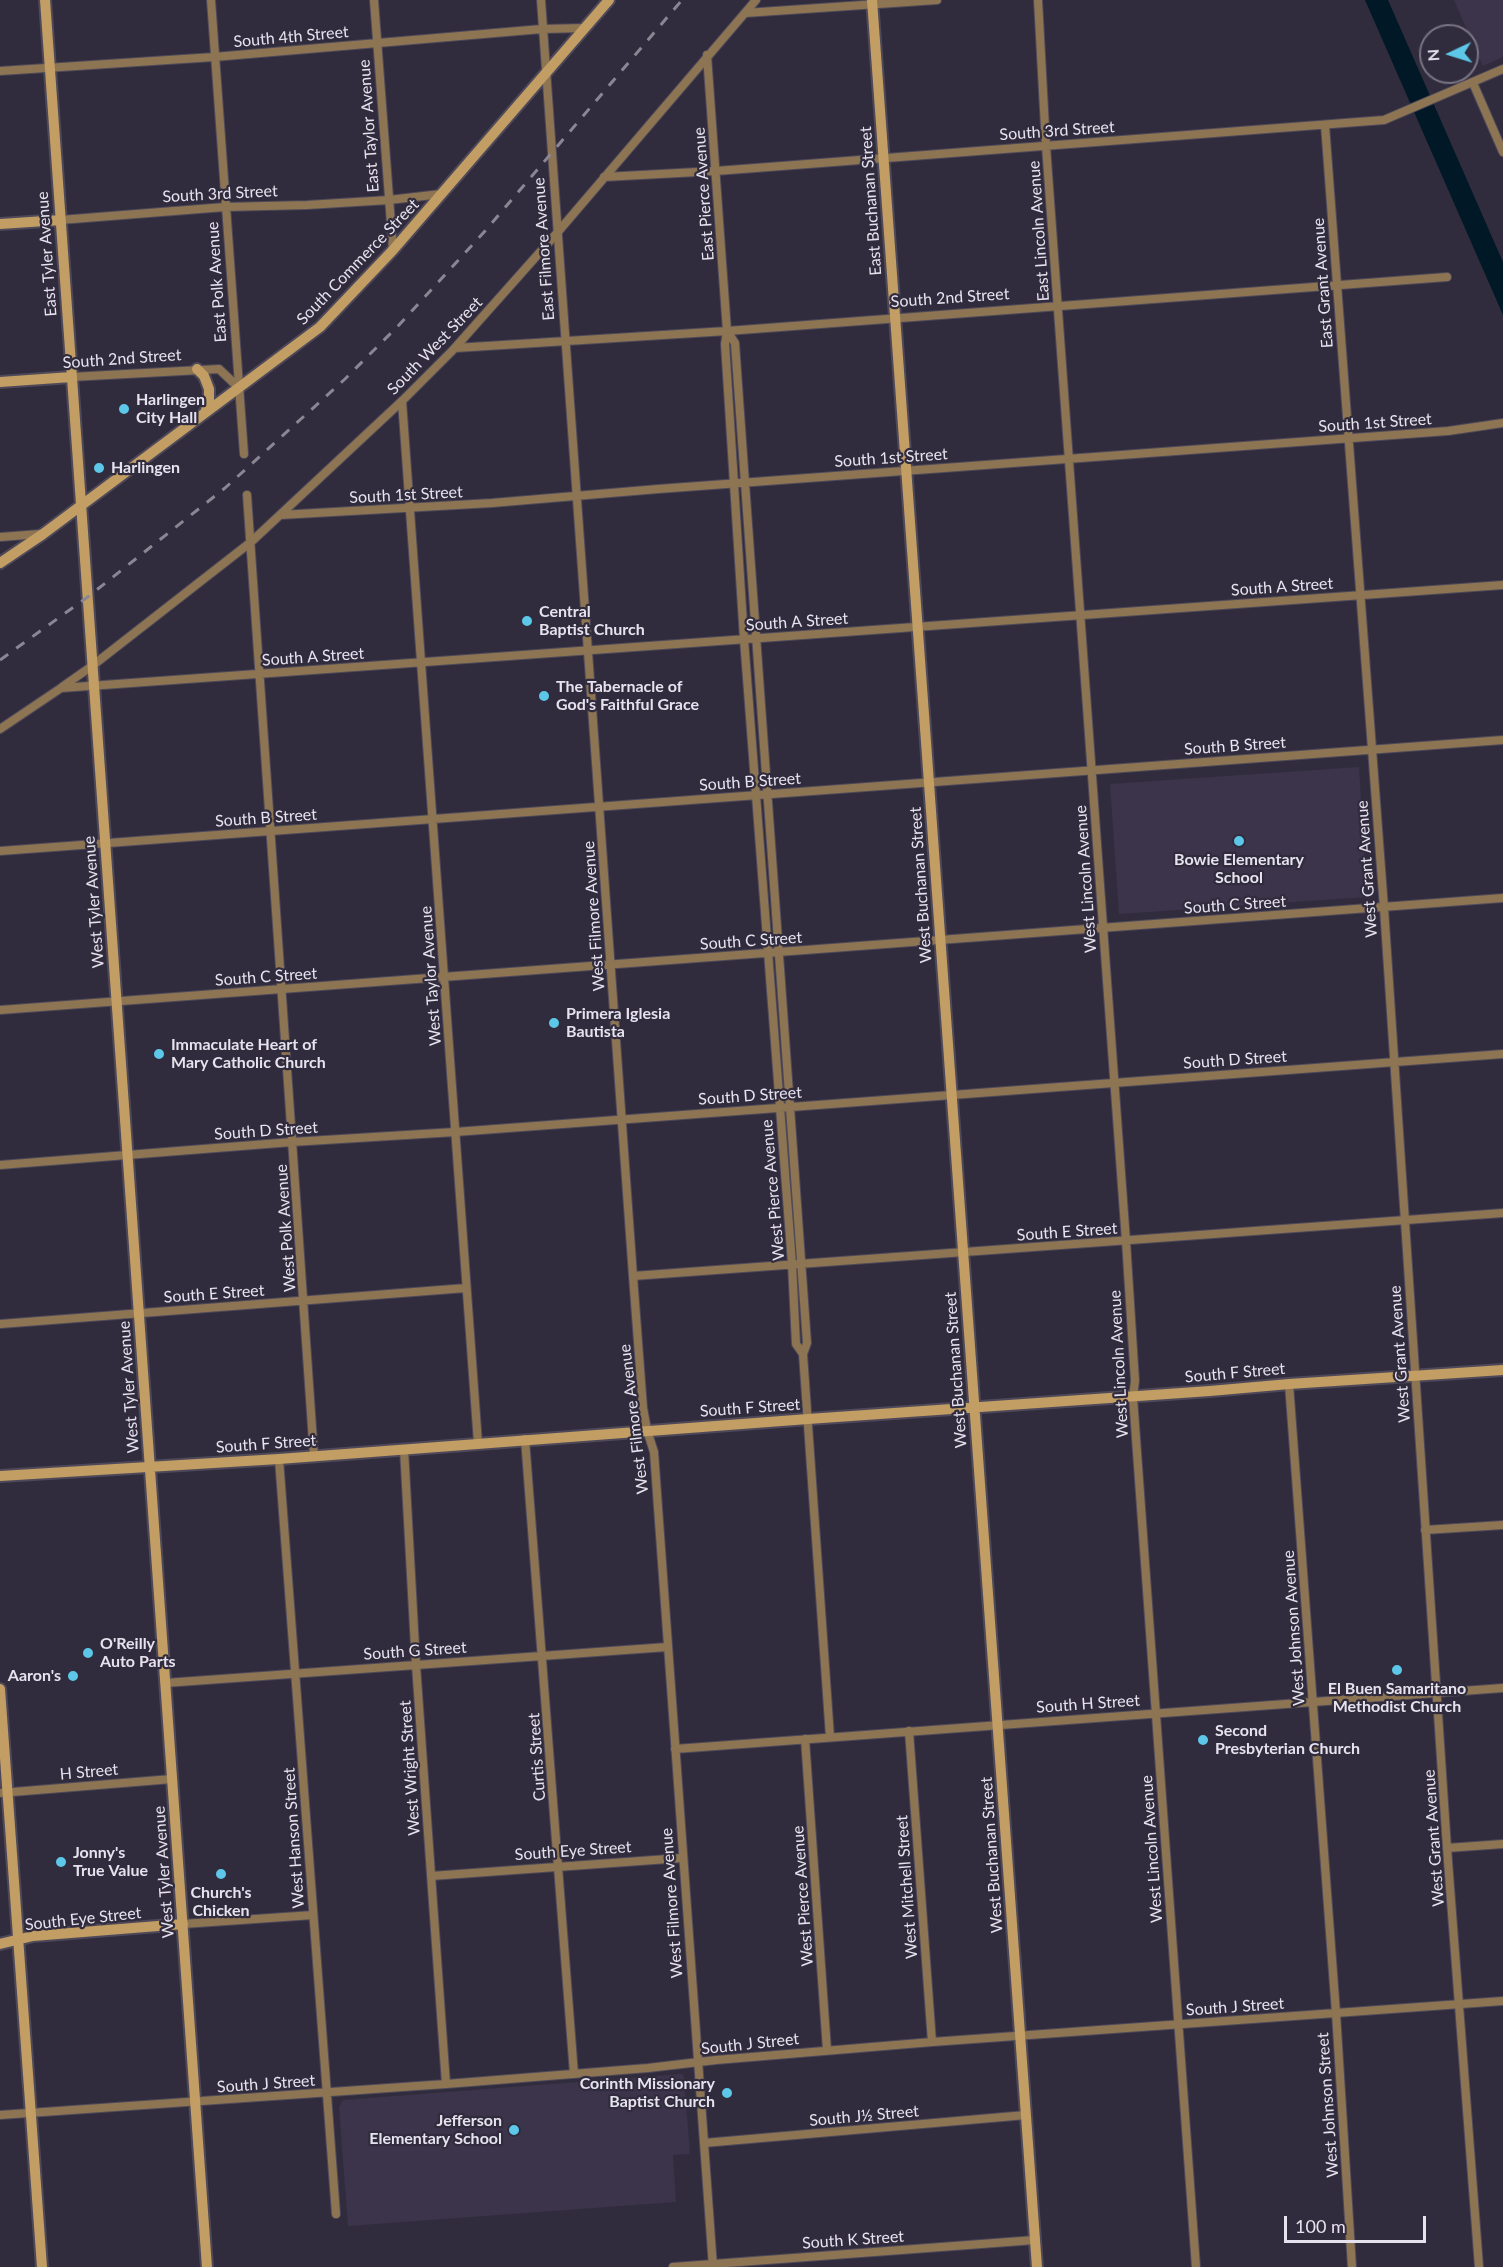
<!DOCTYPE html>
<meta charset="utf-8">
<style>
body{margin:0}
#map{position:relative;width:1503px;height:2267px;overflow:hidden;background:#312c3d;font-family:Lato,sans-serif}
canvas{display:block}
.north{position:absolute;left:1419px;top:24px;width:60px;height:60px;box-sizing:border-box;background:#312c3d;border:2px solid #797584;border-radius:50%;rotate:266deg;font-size:16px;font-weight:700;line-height:24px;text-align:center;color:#e6e2ee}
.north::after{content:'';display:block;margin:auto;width:21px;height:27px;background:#5cc7e8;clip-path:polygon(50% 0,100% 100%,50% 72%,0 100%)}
.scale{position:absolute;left:1284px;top:2216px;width:142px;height:27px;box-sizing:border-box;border:3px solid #e6e2ee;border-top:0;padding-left:8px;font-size:18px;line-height:21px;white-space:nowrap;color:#e6e2ee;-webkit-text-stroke:4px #312c3d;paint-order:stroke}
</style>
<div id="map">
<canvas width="1503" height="2267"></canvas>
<div class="north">N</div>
<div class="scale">100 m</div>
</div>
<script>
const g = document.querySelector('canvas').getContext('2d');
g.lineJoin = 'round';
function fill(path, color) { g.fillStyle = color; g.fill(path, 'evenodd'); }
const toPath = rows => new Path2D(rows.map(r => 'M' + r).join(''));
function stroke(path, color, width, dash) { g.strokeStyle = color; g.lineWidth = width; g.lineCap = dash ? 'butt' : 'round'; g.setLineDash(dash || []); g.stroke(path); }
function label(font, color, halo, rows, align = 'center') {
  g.font = font + ' Lato,sans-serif'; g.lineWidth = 4.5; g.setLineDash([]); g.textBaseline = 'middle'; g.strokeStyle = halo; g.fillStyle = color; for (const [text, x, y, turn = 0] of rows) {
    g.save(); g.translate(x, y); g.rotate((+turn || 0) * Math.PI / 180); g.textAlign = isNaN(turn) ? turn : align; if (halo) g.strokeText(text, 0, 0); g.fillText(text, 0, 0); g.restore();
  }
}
fill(toPath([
 [1454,0,1503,0,1503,57,1483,66],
 [1359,767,1367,897,1119,914,1110,784],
 [682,2074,684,2077,690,2154,673,2155,676,2202,348,2226,339,2107,343,2100]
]), '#3c344b');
fill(toPath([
 [1365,0,1388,0,1503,262,1503,315]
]), '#011826');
const street = toPath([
 [211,0,244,454],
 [374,0,393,250],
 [541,0,633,1276,643,1408,647,1430,654,1452,713,2267],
 [1038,0,1046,146,1126,1241,1135,1381,1133,1397,1196,2267],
 [745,13,937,0],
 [707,55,727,331,725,344,744,639,792,1264,796,1344,803,1354],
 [0,71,214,57,542,29,585,28],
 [1473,83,1503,152],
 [1325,125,1384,908,1447,1848,1479,2267],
 [604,177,716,171,1384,120,1503,69],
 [60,220,225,207,307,205,389,200,441,194],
 [727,331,735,343,745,483,807,1343,803,1354,830,1737],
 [455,348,727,331,1447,277],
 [71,377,219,369,238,387],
 [402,401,478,1443],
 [247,495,314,1456],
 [280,515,492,503,658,489,1448,431,1503,423],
 [0,537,40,534],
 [62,687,92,666,251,542,402,401,453,350,557,233,756,0],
 [0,729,61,688,1503,585],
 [0,851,1503,740],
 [0,1010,1503,898],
 [0,1165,292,1142,455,1132,1503,1054],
 [633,1276,1503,1213],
 [0,1324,466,1288],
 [1289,1384,1336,2013,1352,2267],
 [525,1439,574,2074],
 [404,1449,416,1665,446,2084],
 [279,1459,336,2214],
 [1425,1530,1503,1525],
 [165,1683,667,1647],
 [909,1731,932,2042],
 [805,1739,827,2050],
 [675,1749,1503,1688],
 [0,1793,172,1779],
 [1447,1848,1503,1844],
 [431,1876,682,1858],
 [183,1924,313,1915],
 [0,2115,446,2084,648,2068,716,2060,932,2042,1503,2001],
 [704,2143,1026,2115],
 [673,2267,1035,2240]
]);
const secondary = toPath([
 [45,0,207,2267],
 [872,0,1037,2267],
 [0,224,60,220],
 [197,369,204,376,209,389,209,401,205,413],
 [0,382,71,377],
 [0,563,43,534,320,327,393,250,609,0],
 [0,1476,279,1459,808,1419,1210,1391,1289,1384,1503,1370],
 [0,1689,42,2267],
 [0,1944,33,1936,183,1924]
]);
stroke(street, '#4e4959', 10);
stroke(secondary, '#4e4959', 14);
stroke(street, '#8d7553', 8);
stroke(secondary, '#c29d64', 10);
stroke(toPath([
 [0,660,89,596,225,488,345,379,399,325,485,231,682,0]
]), '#8a8694', 3, [10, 10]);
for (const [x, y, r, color] of [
 [124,409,6,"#5cc7e8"],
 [99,468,6,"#5cc7e8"],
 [527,621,6,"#5cc7e8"],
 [544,696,6,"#5cc7e8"],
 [1239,841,6,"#5cc7e8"],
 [554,1023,6,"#5cc7e8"],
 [159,1054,6,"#5cc7e8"],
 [88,1653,6,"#5cc7e8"],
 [1397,1670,6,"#5cc7e8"],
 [73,1676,6,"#5cc7e8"],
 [1203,1740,6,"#5cc7e8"],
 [61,1862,6,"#5cc7e8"],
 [221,1874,6,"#5cc7e8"],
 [727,2093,6,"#5cc7e8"],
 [514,2130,6,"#5cc7e8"]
]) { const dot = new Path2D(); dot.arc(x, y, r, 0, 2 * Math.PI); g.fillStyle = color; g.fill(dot); stroke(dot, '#312c3d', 2); }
label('16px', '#e6e2ee', '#312c3d', [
 ["South 4th Street",291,37,-5],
 ["East Taylor Avenue",369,126,-94],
 ["South 3rd Street",1057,131,-4],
 ["South 3rd Street",220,194,-3],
 ["East Pierce Avenue",704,194,-94],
 ["East Buchanan Street",871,201,-94],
 ["East Lincoln Avenue",1039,231,-94],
 ["East Filmore Avenue",544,249,-94],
 ["East Tyler Avenue",47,254,-94],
 ["South Commerce Street",358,262,-46],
 ["East Polk Avenue",217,282,-94],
 ["East Grant Avenue",1323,283,-94],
 ["South 2nd Street",950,298,-4],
 ["South West Street",435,346,-46],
 ["South 2nd Street",122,359,-4],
 ["South 1st Street",1375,423,-4],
 ["South 1st Street",891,458,-4],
 ["South 1st Street",406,495,-3],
 ["South A Street",1282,587,-4],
 ["South A Street",797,622,-4],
 ["South A Street",313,657,-4],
 ["South B Street",1235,746,-4],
 ["South B Street",750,782,-4],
 ["South B Street",266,818,-4],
 ["West Grant Avenue",1367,869,-94],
 ["West Lincoln Avenue",1086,879,-94],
 ["West Buchanan Street",921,885,-94],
 ["West Tyler Avenue",94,902,-94],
 ["South C Street",1235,905,-4],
 ["West Filmore Avenue",594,916,-94],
 ["South C Street",751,941,-4],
 ["West Taylor Avenue",431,976,-94],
 ["South C Street",266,977,-4],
 ["South D Street",1235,1060,-4],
 ["South D Street",750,1096,-4],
 ["South D Street",266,1131,-4],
 ["West Pierce Avenue",773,1190,-95],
 ["West Polk Avenue",286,1228,-94],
 ["South E Street",1067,1232,-4],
 ["South E Street",214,1294,-4],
 ["West Grant Avenue",1400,1354,-94],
 ["West Lincoln Avenue",1119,1364,-93],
 ["West Buchanan Street",956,1370,-94],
 ["South F Street",1235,1373,-5],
 ["West Tyler Avenue",129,1387,-94],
 ["South F Street",750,1408,-4],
 ["West Filmore Avenue",634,1419,-97],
 ["South F Street",266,1444,-4],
 ["West Johnson Avenue",1294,1628,-94],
 ["South G Street",415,1651,-4],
 ["South H Street",1088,1704,-4],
 ["Curtis Street",537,1757,-94],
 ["West Wright Street",410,1768,-94],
 ["H Street",89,1772,-5],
 ["West Hanson Street",294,1838,-94],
 ["West Grant Avenue",1434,1838,-94],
 ["West Lincoln Avenue",1152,1849,-94],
 ["South Eye Street",573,1851,-4],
 ["West Buchanan Street",992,1855,-94],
 ["West Tyler Avenue",164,1872,-94],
 ["West Mitchell Street",907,1887,-94],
 ["West Pierce Avenue",803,1896,-94],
 ["West Filmore Avenue",672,1903,-94],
 ["South Eye Street",83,1919,-6],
 ["South J Street",1235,2007,-4],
 ["South J Street",750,2044,-6],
 ["South J Street",266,2084,-4],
 ["West Johnson Street",1328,2105,-94],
 ["South J½ Street",864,2116,-5],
 ["South K Street",853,2240,-4]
]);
label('bold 16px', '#e6e2ee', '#312c3d', [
 ["Harlingen",136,400],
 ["City Hall",136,418],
 ["Harlingen",111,468],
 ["Central",539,612],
 ["Baptist Church",539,630],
 ["The Tabernacle of",556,687],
 ["God's Faithful Grace",556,705],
 ["Bowie Elementary",1239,860,"center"],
 ["School",1239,878,"center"],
 ["Primera Iglesia",566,1014],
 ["Bautista",566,1032],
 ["Immaculate Heart of",171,1045],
 ["Mary Catholic Church",171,1063],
 ["O'Reilly",100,1644],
 ["Auto Parts",100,1662],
 ["Aaron's",61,1676,"right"],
 ["El Buen Samaritano",1397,1689,"center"],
 ["Methodist Church",1397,1707,"center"],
 ["Second",1215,1731],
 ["Presbyterian Church",1215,1749],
 ["Jonny's",73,1853],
 ["True Value",73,1871],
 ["Church's",221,1893,"center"],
 ["Chicken",221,1911,"center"],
 ["Corinth Missionary",715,2084,"right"],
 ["Baptist Church",715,2102,"right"],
 ["Jefferson",502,2121,"right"],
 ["Elementary School",502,2139,"right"]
], 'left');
</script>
